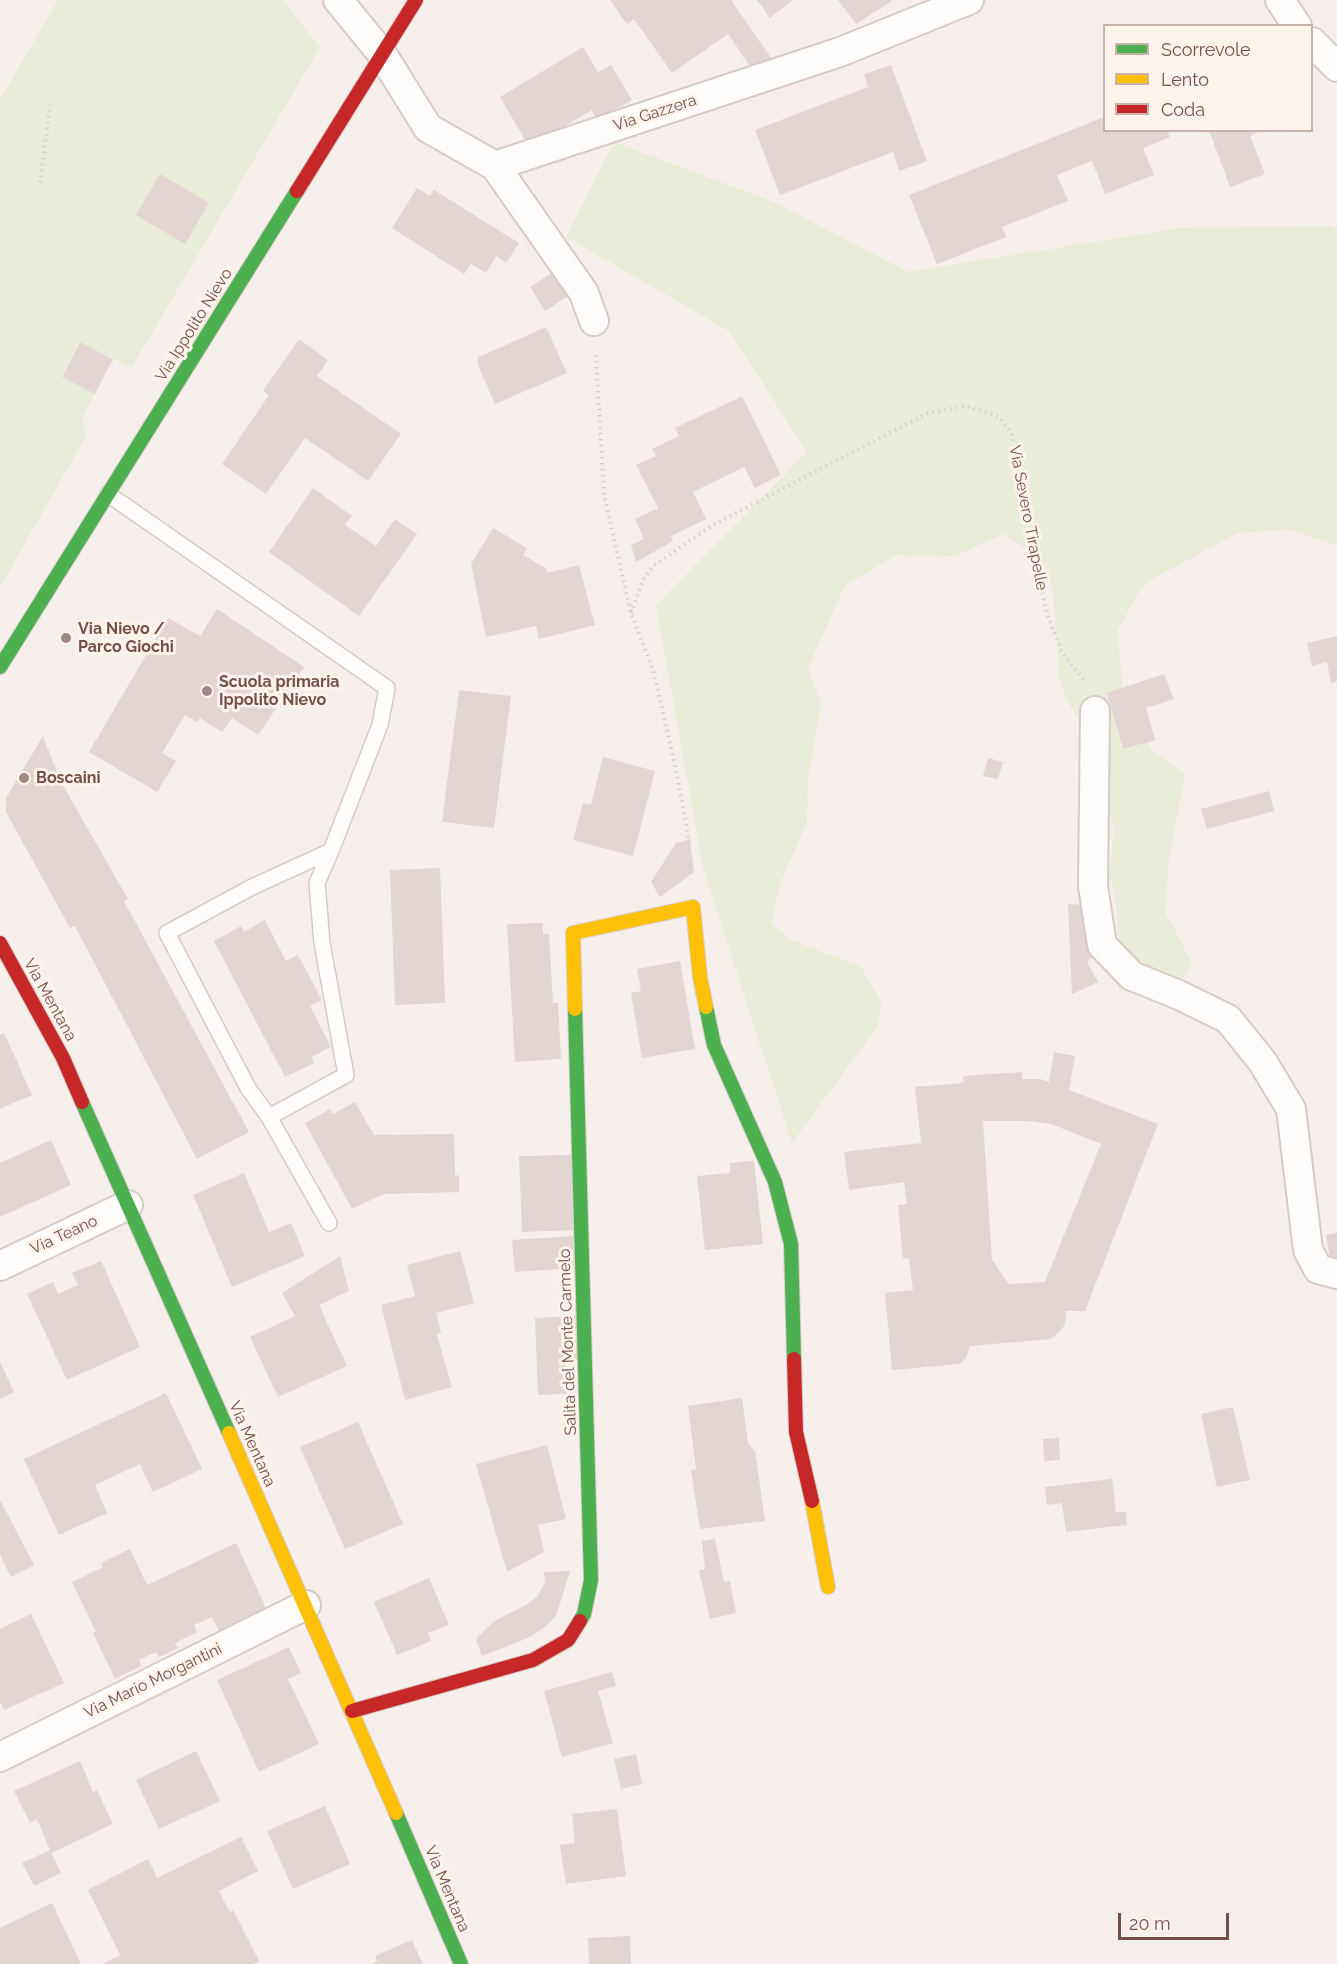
<!DOCTYPE html>
<style>
body{margin:0}
#map{position:relative;width:1337px;height:1964px;overflow:hidden;background:#f7efeb;font-family:Raleway,sans-serif}
canvas{display:block}
.legend{position:absolute;left:1103px;top:24px;width:210px;height:108px;box-sizing:border-box;background:#fff3ec;border:2px solid #c7b2ac;margin:0;padding:8px 10px;list-style:none;font-size:18px;color:#74504b}
.legend li{display:flex;align-items:center;gap:12px;height:30px}
.legend b{width:30px;border:2px solid #c7b2ac}
.scale{position:absolute;left:1118px;top:1913px;width:111px;height:27px;box-sizing:border-box;border:3px solid #74504b;border-top:0;padding-left:8px;font-size:18px;line-height:21px;white-space:nowrap;color:#74504b;-webkit-text-stroke:4px #fff3ec;paint-order:stroke}
</style>
<div id="map">
<canvas width="1337" height="1964"></canvas>
<ul class="legend">
<li><b style="height:8px;background:#4caf50"></b>Scorrevole</li>
<li><b style="height:8px;background:#ffc107"></b>Lento</li>
<li><b style="height:8px;background:#c62828"></b>Coda</li>
</ul>
<div class="scale">20 m</div>
</div>
<script>
const g = document.querySelector('canvas').getContext('2d');
g.lineJoin = 'round';
function fill(path, color) { g.fillStyle = color; g.fill(path, 'evenodd'); }
const toPath = rows => new Path2D(rows.map(r => 'M' + r).join(''));
function stroke(path, color, width, dash) { g.strokeStyle = color; g.lineWidth = width; g.lineCap = dash ? 'butt' : 'round'; g.setLineDash(dash || []); g.stroke(path); }
function label(font, color, halo, rows, align = 'center') {
  g.font = font + ' Raleway,sans-serif'; g.lineWidth = 6; g.setLineDash([]); g.textBaseline = 'middle'; g.strokeStyle = halo; g.fillStyle = color; for (const [text, x, y, turn = 0] of rows) {
    g.save(); g.translate(x, y); g.rotate((+turn || 0) * Math.PI / 180); g.textAlign = isNaN(turn) ? turn : align; if (halo) g.strokeText(text, 0, 0); g.fillText(text, 0, 0); g.restore();
  }
}
fill(toPath([
 [58,0,283,0,320,47,132,367,79,342,62,377,95,394,83,417,85,438,0,587,0,100],
 [614,142,776,203,908,272,1180,228,1331,226,1337,229,1337,545,1289,529,1238,533,1152,579,1138,593,1118,630,1123,693,1151,749,1185,774,1169,858,1166,913,1192,964,1170,998,1119,990,1117,909,1109,873,1114,832,1095,749,1067,700,1059,676,1053,588,1038,556,1004,534,954,556,897,555,845,585,808,668,821,704,808,780,807,822,780,884,771,924,792,940,861,967,881,1002,878,1026,792,1143,703,867,656,605,807,452,729,331,566,237]
]), '#e9ecd6');
fill(toPath([
 [610,0,731,0,771,58,750,66,728,34,672,73,634,19,627,24],
 [757,0,793,0,770,18],
 [838,0,891,0,892,1,856,24],
 [583,47,598,72,611,65,632,100,597,120,592,110,529,147,500,97],
 [891,65,927,161,899,171,893,152,780,195,755,130,868,87,864,74],
 [1104,117,1104,130,1167,130,1170,137,1143,148,1154,175,1105,194,1092,161,1057,175,1068,201,1002,227,1006,237,937,264,909,195],
 [1209,130,1263,130,1250,136,1265,174,1230,187],
 [160,174,209,203,185,244,136,215],
 [417,188,430,196,434,190,519,243,506,263,496,256,486,273,471,264,464,274,392,228],
 [555,271,571,294,545,311,530,287],
 [546,327,567,373,495,404,477,363,479,357],
 [299,339,328,360,317,376,401,434,368,481,305,438,266,494,222,464,269,395,263,391],
 [80,342,113,359,95,394,62,377],
 [742,396,781,475,755,488,744,467,693,492,706,519,671,536,673,541,636,562,631,545,644,539,635,519,658,508,636,465,656,456,652,449,679,436,675,428],
 [313,488,352,516,345,525,376,546,395,519,417,534,359,616,269,552],
 [493,528,527,548,523,555,546,568,547,573,579,565,595,625,539,639,536,626,486,637,471,564],
 [217,609,304,667,258,735,232,718,222,732,200,718,197,722,185,715,162,753,176,761,157,792,89,752,168,618,200,636],
 [1337,636,1337,681,1331,683,1327,662,1312,666,1307,643],
 [1164,674,1174,699,1146,708,1155,740,1123,749,1107,693],
 [459,690,511,696,494,828,442,822],
 [43,736,61,782,128,899,124,901,249,1132,197,1159,75,926,70,928,6,812,6,798],
 [603,757,655,771,633,856,573,840,583,803,591,805],
 [988,758,1003,762,998,779,983,776],
 [1269,791,1274,811,1207,829,1201,809],
 [690,839,694,872,660,897,651,882,676,843],
 [440,868,445,1003,395,1005,390,870],
 [1068,904,1089,905,1094,955,1087,962,1098,982,1072,994],
 [265,920,286,961,298,955,322,1000,310,1006,331,1047,311,1057,314,1063,285,1077,214,941,241,926,244,932],
 [543,923,543,934,549,934,553,1003,558,1003,561,1059,515,1062,507,924],
 [680,961,695,1049,642,1058,631,993,641,991,637,969],
 [4,1033,32,1095,0,1109,0,1035],
 [1054,1052,1075,1056,1069,1090,1158,1124,1085,1311,1066,1311,1066,1319,1063,1328,1051,1339,970,1346,966,1358,959,1364,892,1370,885,1293,913,1290,909,1258,903,1259,898,1205,907,1204,904,1182,849,1190,844,1152,921,1143,915,1087,964,1083,963,1076,1022,1072,1022,1079,1040,1079,1049,1082],
 [983,1121,1029,1121,1051,1124,1101,1144,1045,1282,1009,1284,992,1260],
 [355,1102,374,1135,454,1134,455,1176,459,1175,459,1192,384,1194,352,1209,305,1123,330,1109,333,1114],
 [51,1140,71,1185,0,1217,0,1163],
 [573,1155,575,1230,522,1232,519,1156],
 [754,1161,763,1244,705,1250,697,1176,730,1173,730,1163],
 [244,1173,269,1232,291,1223,305,1256,232,1287,193,1195],
 [1337,1233,1337,1268,1330,1259,1326,1235],
 [573,1236,574,1268,515,1272,512,1240],
 [460,1251,474,1303,436,1313,441,1333,437,1335,452,1387,405,1400,381,1305,415,1296,407,1265],
 [340,1256,349,1291,319,1305,347,1366,278,1397,250,1337,295,1316,282,1293],
 [101,1261,140,1347,67,1380,27,1294,53,1282,58,1294,78,1285,72,1273],
 [578,1316,579,1360,566,1360,567,1394,538,1395,535,1318],
 [0,1362,14,1392,0,1399],
 [166,1393,202,1469,153,1492,140,1464,95,1485,107,1513,59,1535,24,1459],
 [742,1398,748,1443,755,1451,765,1521,700,1529,691,1470,696,1469,688,1406],
 [1233,1407,1250,1480,1217,1487,1201,1414],
 [358,1422,403,1524,345,1549,300,1447],
 [1059,1438,1060,1460,1044,1461,1043,1439],
 [547,1445,566,1519,538,1525,544,1552,507,1572,476,1464],
 [1112,1479,1116,1512,1126,1512,1127,1525,1066,1532,1062,1503,1047,1505,1045,1487],
 [0,1500,34,1565,11,1577,0,1555],
 [715,1539,724,1582,730,1581,736,1613,710,1619,699,1570,705,1569,702,1541],
 [236,1543,270,1617,216,1642,212,1634,219,1631,212,1617,194,1625,197,1632,175,1643,178,1648,159,1657,156,1652,139,1660,141,1666,115,1679,93,1633,96,1632,72,1582,103,1567,101,1563,130,1549,147,1585],
 [570,1571,556,1616,545,1627,528,1638,482,1656,476,1639,494,1621,528,1604,538,1596,545,1581,544,1572],
 [429,1578,449,1625,428,1633,431,1641,397,1655,374,1602],
 [31,1614,64,1683,4,1710,0,1702,0,1629],
 [289,1647,301,1673,288,1679,319,1744,259,1772,217,1680],
 [612,1672,616,1686,598,1691,613,1743,562,1757,544,1691],
 [196,1751,220,1801,159,1829,136,1780],
 [636,1754,642,1784,621,1789,614,1759],
 [80,1761,93,1792,97,1790,113,1824,51,1853,61,1873,34,1886,22,1863,50,1850,37,1819,30,1823,14,1791],
 [325,1806,350,1864,293,1889,267,1831],
 [617,1809,626,1876,566,1884,560,1845,575,1843,572,1814],
 [241,1837,258,1871,219,1891,230,1912,233,1910,259,1961,253,1964,102,1964,120,1955,88,1890,148,1859,157,1878],
 [52,1903,81,1964,0,1964,0,1928],
 [630,1936,631,1964,589,1964,588,1938],
 [412,1940,423,1964,372,1964,377,1961,375,1956]
]), '#e3d5d2');
const lane = toPath([
 [108,494,387,688,380,725,331,851,317,883,322,943,346,1075,269,1117,248,1088,167,933,252,887,331,851],
 [269,1117,329,1223]
]);
const street = toPath([
 [338,0,382,54,428,128,495,166,840,52,969,0],
 [1280,0,1297,26],
 [1312,42,1337,67],
 [495,166,584,293,594,321],
 [1095,711,1093,886,1102,945,1132,976,1179,995,1228,1019,1262,1061,1291,1109,1308,1250,1318,1269,1337,1274],
 [0,1266,128,1205],
 [0,1757,306,1605]
]);
const fast = toPath([
 [0,667,297,191],
 [706,1007,714,1045,775,1182,791,1244,794,1359],
 [575,1009,591,1580,584,1614,580,1621],
 [82,1102,229,1433],
 [396,1813,461,1964]
]);
const slow = toPath([
 [575,1009,573,933,693,907,700,977,706,1007],
 [229,1433,396,1813],
 [812,1501,828,1587]
]);
const jam = toPath([
 [297,191,416,0],
 [0,943,63,1058,82,1102],
 [794,1359,796,1432,812,1501],
 [352,1711,533,1660,568,1640,580,1621]
]);
stroke(lane, '#d6cbc8', 18);
stroke(street, '#d6cbc8', 32);
stroke(fast, '#d8ccc9', 16);
stroke(slow, '#d8ccc9', 16);
stroke(jam, '#d8ccc9', 16);
stroke(toPath([
 [40,183,50,105],
 [596,355,604,495,631,613,653,670,675,765,688,834,690,873],
 [631,613,643,580,653,566,713,525,928,413,965,406,998,416,1012,433,1023,499,1047,614,1063,654,1084,680]
]), '#d9cfce', 4, [1.5, 4.5]);
stroke(lane, '#fefdfc', 15);
stroke(street, '#fefdfc', 28);
stroke(fast, '#4caf50', 14);
stroke(slow, '#ffc107', 14);
stroke(jam, '#c62828', 14);
for (const [x, y, r, color] of [
 [66,638,6,"#a28883"],
 [207,691,6,"#a28883"],
 [24,778,6,"#a28883"]
]) { const dot = new Path2D(); dot.arc(x, y, r, 0, 2 * Math.PI); g.fillStyle = color; g.fill(dot); stroke(dot, '#fff3ec', 2); }
label('16px', '#74504b', '#fff3ec', [
 ["Via Gazzera",655,113,-18],
 ["Via Ippolito Nievo",194,325,-58],
 ["Via Severo Tirapelle",1028,518,79],
 ["Via Mentana",50,1000,61],
 ["Via Teano",64,1235,-25],
 ["Salita del Monte Carmelo",568,1342,-92],
 ["Via Mentana",252,1444,66],
 ["Via Mario Morgantini",153,1681,-26],
 ["Via Mentana",447,1889,67]
]);
label('bold 16px', '#74504b', '#fff3ec', [
 ["Via Nievo /",78,629],
 ["Parco Giochi",78,647],
 ["Scuola primaria",219,682],
 ["Ippolito Nievo",219,700],
 ["Boscaini",36,778]
], 'left');
</script>
